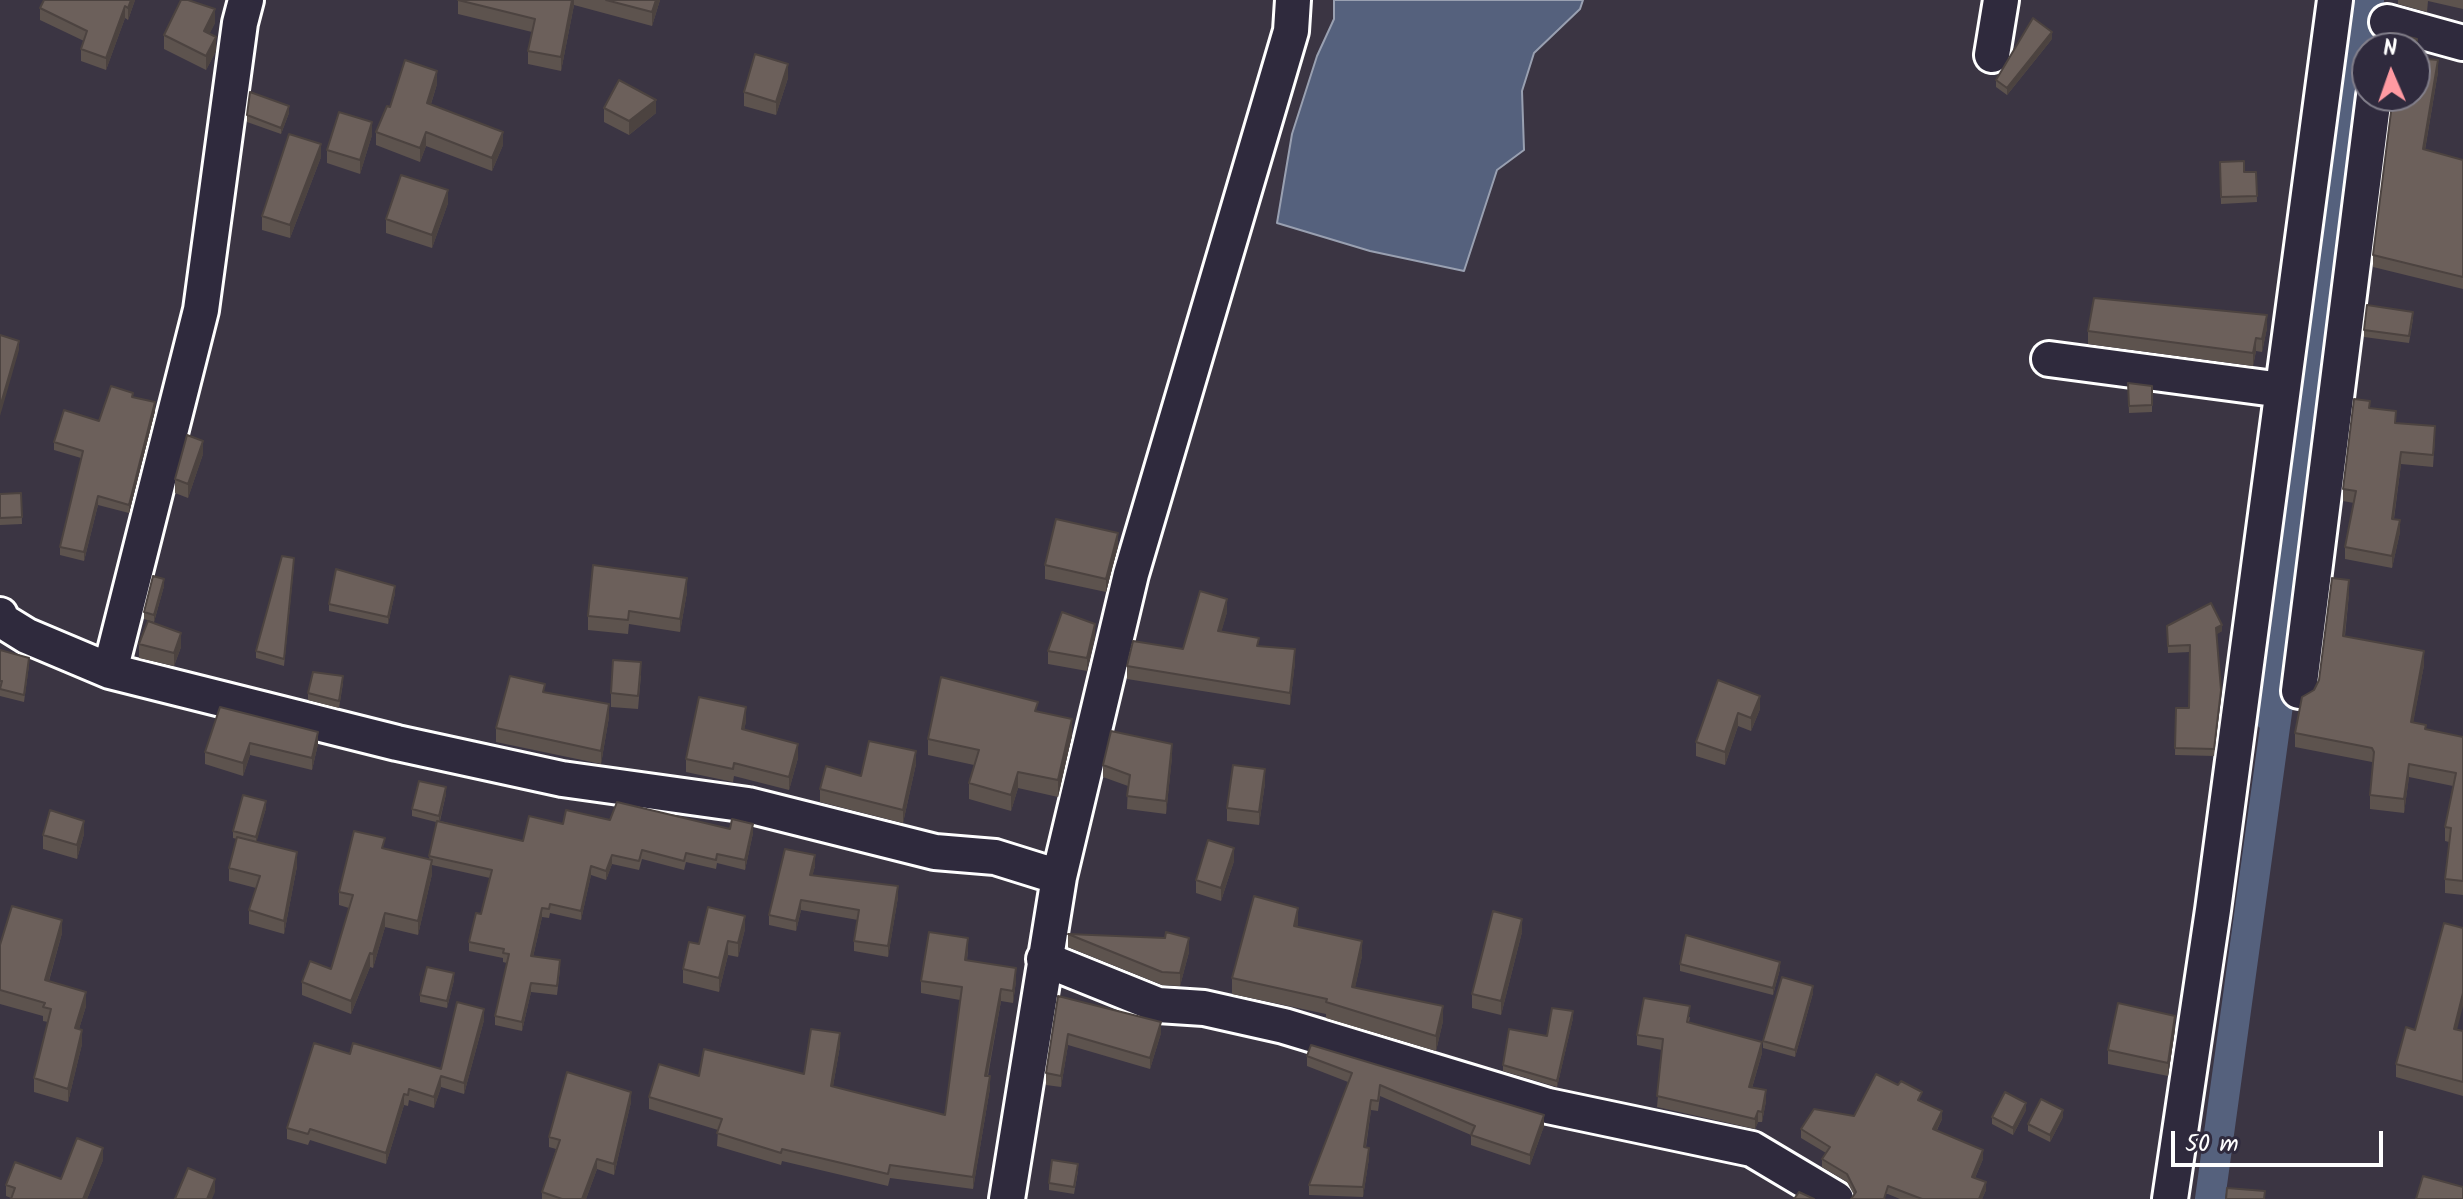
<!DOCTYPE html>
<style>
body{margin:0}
#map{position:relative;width:2463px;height:1199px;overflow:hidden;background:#3b3543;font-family:Kalam,sans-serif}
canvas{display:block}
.north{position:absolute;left:2351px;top:32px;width:80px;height:80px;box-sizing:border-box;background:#2f2a3d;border:2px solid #827f8b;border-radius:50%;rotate:358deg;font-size:22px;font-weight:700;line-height:32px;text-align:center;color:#fff}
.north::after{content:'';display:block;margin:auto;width:28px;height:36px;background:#ff9aa2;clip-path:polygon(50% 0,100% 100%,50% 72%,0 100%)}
.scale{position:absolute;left:2171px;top:1131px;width:212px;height:36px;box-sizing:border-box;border:4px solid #fff;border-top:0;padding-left:10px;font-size:24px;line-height:28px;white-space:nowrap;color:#fff;-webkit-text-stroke:6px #2f2a3d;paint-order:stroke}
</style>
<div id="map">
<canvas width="2463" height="1199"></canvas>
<div class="north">N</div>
<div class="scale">50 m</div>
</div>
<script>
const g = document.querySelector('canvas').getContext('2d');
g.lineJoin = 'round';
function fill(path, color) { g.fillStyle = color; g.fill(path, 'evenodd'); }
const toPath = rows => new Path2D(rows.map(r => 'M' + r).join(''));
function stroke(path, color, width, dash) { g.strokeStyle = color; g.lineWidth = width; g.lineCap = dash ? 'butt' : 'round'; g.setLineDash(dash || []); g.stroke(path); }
const water = toPath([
 [1334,0,1583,0,1580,9,1534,53,1522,91,1524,150,1497,170,1464,271,1370,251,1277,223,1292,134,1317,56,1334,19,1334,0]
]);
fill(water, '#55617d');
stroke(water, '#99a0b1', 2);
stroke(toPath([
 [2270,717,2342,160,2369,0],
 [2210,1199,2279,698]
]), '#55617d', 30);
const minor = toPath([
 [2387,22,2463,43],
 [1992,55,2001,0],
 [2049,359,2282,390],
 [0,615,1,620,27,636,110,671,397,743,562,779,748,805,935,852,995,857,1059,877,1007,1199],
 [110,671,201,310,240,23,246,0],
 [2299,691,2374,96],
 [1059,877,1131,574,1291,31,1293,0],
 [1044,959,1158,1005,1204,1008,1284,1026,1548,1106,1752,1149,1836,1199],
 [2170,1199,2213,910,2335,0]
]);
stroke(minor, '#fff', 40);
stroke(minor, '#2f2a3d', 34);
fill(toPath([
 [44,0,135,0,128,20,125,18,106,70,81,61,81,49,84,41,40,20,40,8],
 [458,0,660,0,652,26,574,5,561,71,528,64,528,51,532,32,458,14],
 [2398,0,2463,0,2463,9,2428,1,2427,12,2398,4],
 [215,23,209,34,216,51,206,70,164,49,164,35],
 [2393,33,2417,51,2416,58,2438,72,2425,150,2463,160,2463,289,2373,267,2373,255,2415,96],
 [2052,39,2007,95,1996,87,1996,80],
 [788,78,776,115,744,106,744,92],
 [437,84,431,104,503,145,492,171,426,146,420,162,376,145,376,132,390,107],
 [604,108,656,113,629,135,604,122],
 [289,113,281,134,247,122,247,115],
 [372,135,360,174,327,163,327,150],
 [321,157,290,238,262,230,262,216],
 [2220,162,2244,172,2256,172,2257,202,2221,204],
 [448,203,432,248,386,233,386,219],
 [2413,319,2409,343,2364,337,2364,330],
 [2267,328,2262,352,2256,351,2253,366,2088,344,2088,331],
 [2128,383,2152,386,2152,412,2129,413],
 [133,397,155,411,129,513,98,505,84,561,60,555,60,547,81,458,54,450,54,442,99,421],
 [2370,408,2396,423,2435,438,2433,467,2401,464,2394,519,2400,532,2392,568,2345,559,2345,547,2354,503,2343,501,2343,489],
 [203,454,188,498,175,493,175,479],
 [21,493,22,524,0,525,0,494],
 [1118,546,1106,592,1045,579,1045,565],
 [294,565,284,666,256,658,256,651],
 [164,586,154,622,144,619,144,612],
 [687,592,680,632,629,624,628,634,588,630,588,616],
 [395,593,388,624,329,611,329,604],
 [2349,594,2345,636,2424,665,2413,722,2426,730,2463,737,2463,895,2445,893,2445,879,2449,842,2445,841,2445,827,2453,786,2409,777,2404,813,2370,809,2370,795,2373,764,2372,762,2295,747,2295,733,2319,680],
 [1227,612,1221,632,1259,646,1295,662,1290,705,1127,679,1127,666,1183,649],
 [2167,626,2222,631,2216,634,2221,697,2214,756,2175,755,2176,708,2189,708,2190,652,2168,653],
 [1095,637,1087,671,1048,664,1048,651],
 [139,644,181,647,174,666,139,658],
 [0,650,29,665,24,702,0,696],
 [641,675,638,709,611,707,611,693],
 [343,683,339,708,308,700,308,693],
 [545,692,609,717,601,764,496,742,496,728],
 [1760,696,1760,709,1751,731,1738,726,1725,765,1696,756,1696,742],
 [220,707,318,744,312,770,250,755,243,776,205,764,205,752],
 [1038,711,1072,735,1058,797,1018,788,1011,811,969,799,969,783,974,765,928,755,928,739],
 [746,721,744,730,798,758,789,790,734,776,733,782,686,772,686,759],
 [1172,757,1166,814,1127,809,1128,786,1103,777,1103,765],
 [916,764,903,823,820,802,820,789,861,776],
 [1265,783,1259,825,1227,821,1227,808],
 [446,794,440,821,523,841,563,824,610,820,730,829,753,833,745,870,717,863,716,869,686,862,684,870,642,859,639,870,612,864,606,880,591,875,581,920,550,913,549,918,542,917,533,957,560,969,557,995,531,992,522,1031,495,1025,495,1016,507,963,503,962,503,958,469,951,469,942,481,914,490,878,432,865,432,874,418,935,385,927,373,968,370,967,351,1014,302,995,302,982,331,969,349,908,339,905,339,892,385,849,429,859,436,822,412,816,412,809],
 [266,808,256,842,297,866,284,934,249,924,249,910,256,888,229,881,229,868,237,839,233,838,233,831],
 [84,834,77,859,43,849,43,835],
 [1234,861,1221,901,1196,893,1196,880],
 [815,866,812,876,898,897,888,957,854,951,854,941,858,920,801,910,796,931,769,925,769,915],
 [1298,923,1297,927,1362,956,1355,987,1443,1021,1436,1051,1326,1018,1326,1014,1232,994,1232,978],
 [745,929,738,957,728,955,719,992,683,983,683,969,699,944],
 [1522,932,1501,1015,1472,1008,1472,994],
 [62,933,49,981,86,1006,79,1029,82,1044,68,1102,34,1092,34,1078,48,1022,43,1021,43,1016,0,1004,0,945],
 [1068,934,1165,938,1189,952,1180,986,1162,985,1068,947],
 [968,950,967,961,1016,981,1013,1003,1001,1001,988,1076,990,1088,973,1189,890,1178,888,1186,782,1161,781,1165,717,1146,718,1130,649,1109,649,1097,699,1076,804,1074,840,1046,833,1086,945,1115,960,1000,921,993,921,981],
 [1680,964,1780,969,1773,995,1680,971],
 [454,980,447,1008,420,1002,420,995],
 [1813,993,1795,1057,1763,1048,1763,1041],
 [1058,996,1161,1033,1150,1069,1068,1045,1061,1087,1046,1085,1046,1073],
 [1690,1017,1689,1022,1762,1053,1752,1088,1766,1101,1762,1122,1758,1122,1755,1129,1657,1107,1662,1050,1637,1045,1637,1035],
 [1573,1018,1557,1087,1503,1071,1503,1065],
 [484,1020,464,1094,441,1087,434,1108,409,1100,408,1106,404,1105,386,1164,310,1140,308,1145,287,1139,287,1128,350,1054,441,1069],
 [2175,1029,2168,1076,2108,1064,2108,1050],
 [2415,1030,2457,1030,2463,1031,2463,1096,2396,1077,2396,1064],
 [1307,1056,1544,1126,1530,1165,1471,1145,1471,1135,1380,1096,1378,1111,1371,1110,1366,1147,1369,1158,1363,1197,1309,1195,1309,1185,1348,1082,1307,1066],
 [1922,1100,1921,1101,1942,1119,1937,1130,1983,1159,1975,1178,1986,1190,1982,1199,1900,1199,1888,1194,1854,1195,1847,1182,1822,1167,1822,1159,1826,1153,1801,1138,1801,1129],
 [631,1102,614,1175,597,1169,586,1199,542,1199,542,1192,556,1149,549,1147,549,1137],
 [2026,1110,2013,1135,1992,1124,1992,1117],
 [2063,1117,2050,1142,2028,1131,2028,1124],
 [103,1160,87,1199,11,1198,6,1196,6,1185,61,1179],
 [1078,1171,1074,1194,1049,1190,1049,1183]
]), '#5d534e');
fill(toPath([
 [131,0,135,0,128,20,128,8],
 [572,0,574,0,574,5,561,71,561,57],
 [656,0,660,0,652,26,652,12],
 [125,6,125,18,106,70,106,58],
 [215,9,215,23,204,45,204,31],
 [2052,32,2052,39,2007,95,2007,88],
 [216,37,216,51,206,70,206,56],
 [2438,60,2438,72,2423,161,2423,149],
 [788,64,788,78,776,115,776,102],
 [437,71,437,84,427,116,427,103],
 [656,100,656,113,629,135,629,121],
 [289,106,289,113,281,134,281,128],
 [372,122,372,135,360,174,360,160],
 [426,132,426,146,420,162,420,148],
 [503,132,503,145,492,171,492,158],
 [321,144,321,157,290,238,290,225],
 [448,190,448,203,432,248,432,235],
 [2267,315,2267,328,2262,352,2262,339],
 [2256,338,2256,351,2253,366,2253,353],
 [19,341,19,350,0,416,0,407],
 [155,402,155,411,129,513,129,505],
 [203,441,203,454,188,498,188,484],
 [2401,452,2401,464,2392,531,2392,519],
 [98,496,98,505,84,561,84,552],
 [2400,520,2400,532,2392,568,2392,556],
 [1118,533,1118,546,1106,592,1106,579],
 [687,578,687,592,680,632,680,619],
 [164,579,164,586,154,622,154,615],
 [2349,580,2349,594,2343,649,2343,636],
 [395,586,395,593,388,624,388,617],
 [1227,599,1227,612,1218,644,1218,631],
 [1095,624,1095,637,1087,671,1087,658],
 [2222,625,2222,631,2216,635,2216,628],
 [181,633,181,647,174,666,174,653],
 [1295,649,1295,662,1290,705,1290,693],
 [2424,651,2424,665,2411,735,2411,722],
 [1760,696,1760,709,1751,731,1751,718],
 [609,704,609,717,601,764,601,751],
 [746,707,746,721,742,743,742,729],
 [1738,713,1738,726,1725,765,1725,752],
 [1072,719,1072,735,1058,797,1058,780],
 [318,732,318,744,312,770,312,758],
 [250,743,250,755,243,776,243,763],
 [798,744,798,758,789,790,789,777],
 [1172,744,1172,757,1166,814,1166,801],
 [916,751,916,764,903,823,903,810],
 [2409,764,2409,777,2404,813,2404,799],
 [1265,769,1265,783,1259,825,1259,812],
 [1018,772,1018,788,1011,811,1011,795],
 [446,787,446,794,439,823,439,816],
 [266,801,266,808,256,844,256,837],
 [84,821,84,834,77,859,77,845],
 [753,824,753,833,745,870,745,860],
 [1234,848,1234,861,1221,901,1221,888],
 [297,852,297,866,284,934,284,921],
 [612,855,612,864,606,880,606,871],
 [815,855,815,866,810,886,810,875],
 [432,860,432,874,418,935,418,921],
 [591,866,591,875,581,920,581,911],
 [898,886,898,897,888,957,888,946],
 [801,900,801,910,796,931,796,921],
 [542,908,542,917,531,966,531,956],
 [1298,908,1298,923,1294,941,1294,926],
 [385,913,385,927,373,968,373,954],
 [745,916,745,929,738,957,738,943],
 [1522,919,1522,932,1501,1015,1501,1001],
 [62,920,62,933,45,994,45,980],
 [968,938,968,950,965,973,965,960],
 [1189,938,1189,952,1180,986,1180,973],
 [728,941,728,955,719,992,719,978],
 [1362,941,1362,956,1352,1002,1352,987],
 [370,953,370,967,351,1014,351,1001],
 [1780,962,1780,969,1773,995,1773,988],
 [1016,968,1016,981,1013,1003,1013,991],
 [454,973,454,980,447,1008,447,1001],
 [531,983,531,992,522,1031,522,1022],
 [1813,986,1813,993,1795,1057,1795,1050],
 [1001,989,1001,1001,985,1088,985,1076],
 [86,992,86,1006,75,1042,75,1028],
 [2463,993,2463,1006,2454,1042,2454,1029],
 [1443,1006,1443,1021,1436,1051,1436,1036],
 [484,1009,484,1020,464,1094,464,1083],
 [1573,1011,1573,1018,1557,1087,1557,1081],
 [2175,1016,2175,1029,2168,1076,2168,1063],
 [1161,1022,1161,1033,1150,1069,1150,1058],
 [82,1030,82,1044,68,1102,68,1089],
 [840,1033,840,1046,831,1098,831,1086],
 [1068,1034,1068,1045,1061,1087,1061,1076],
 [1762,1042,1762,1053,1749,1098,1749,1087],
 [441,1076,441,1087,434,1108,434,1097],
 [990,1076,990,1088,973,1189,973,1177],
 [1766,1090,1766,1101,1762,1122,1762,1112],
 [631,1092,631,1102,614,1175,614,1164],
 [404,1094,404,1105,386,1164,386,1153],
 [1371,1100,1371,1110,1364,1157,1364,1147],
 [2026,1103,2026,1110,2013,1135,2013,1128],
 [2063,1110,2063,1117,2050,1142,2050,1135],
 [1758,1111,1758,1122,1755,1129,1755,1119],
 [1942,1111,1942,1119,1933,1137,1933,1129],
 [1544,1115,1544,1126,1530,1165,1530,1155],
 [103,1148,103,1160,87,1199,83,1199],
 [1369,1148,1369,1158,1363,1197,1363,1187],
 [1983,1150,1983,1159,1972,1185,1972,1177],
 [597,1159,597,1169,586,1199,582,1199],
 [215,1179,215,1192,212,1199,207,1199],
 [1986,1182,1986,1190,1982,1199,1979,1199]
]), '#4c4340');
const building = toPath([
 [44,0,131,0,128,8,125,6,106,58,81,49,87,31,40,8,44,0],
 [181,0,188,0,215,9,204,31,216,37,206,56,164,35,181,0],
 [458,0,572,0,561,57,528,51,535,19,458,0],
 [606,0,656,0,652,12,606,0],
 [2033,18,2052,32,2007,88,1996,80,2033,18],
 [2393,33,2417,39,2415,54,2415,48,2385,48,2387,35,2393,33],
 [755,54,788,64,776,102,744,92,755,54],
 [2415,58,2438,60,2423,149,2463,160,2463,277,2373,255,2393,96,2415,96,2415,58],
 [405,60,437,71,427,103,503,132,492,158,426,132,420,148,376,132,387,106,390,107,405,60],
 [619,80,656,100,629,121,604,108,619,80],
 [250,92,289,106,281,128,247,115,250,92],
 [339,112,372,122,360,160,327,150,339,112],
 [289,134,321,144,290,225,262,216,289,134],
 [2244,161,2244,172,2256,172,2257,196,2221,197,2220,162,2244,161],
 [401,175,448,190,432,235,386,219,401,175],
 [2094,298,2267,315,2262,339,2256,338,2253,353,2088,331,2094,298],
 [2367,305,2413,312,2409,336,2364,330,2367,305],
 [0,335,19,341,0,407,0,335],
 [2128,383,2152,386,2152,405,2129,406,2128,383],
 [111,386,133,393,132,397,155,402,129,505,98,496,84,552,60,547,83,451,54,442,64,410,99,421,111,386],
 [2354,399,2370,401,2369,408,2396,411,2395,423,2435,426,2433,455,2401,452,2392,519,2400,520,2392,556,2345,547,2356,491,2343,489,2354,399],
 [187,435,203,441,188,484,175,479,187,435],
 [21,493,22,517,0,518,0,494,21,493],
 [1056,519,1118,533,1106,579,1045,565,1056,519],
 [282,556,294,558,284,659,256,651,282,556],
 [593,565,687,578,680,619,629,611,628,620,588,616,593,565],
 [336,569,395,586,388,617,329,604,336,569],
 [153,576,164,579,154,615,144,612,153,576],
 [2332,578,2349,580,2343,636,2424,651,2411,722,2426,725,2425,729,2463,737,2463,881,2445,879,2451,828,2445,827,2456,773,2409,764,2404,799,2370,795,2374,752,2372,748,2295,733,2302,697,2314,690,2319,680,2332,578],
 [1200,591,1227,599,1218,631,1259,638,1257,646,1295,649,1290,693,1127,666,1133,641,1183,649,1200,591],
 [2211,603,2222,625,2216,628,2221,690,2214,749,2175,748,2176,708,2189,708,2190,645,2168,646,2167,626,2211,603],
 [1062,612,1095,624,1087,658,1048,651,1062,612],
 [148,621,181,633,174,653,139,644,148,621],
 [0,650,29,658,24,695,0,689,2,681,0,681,0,650],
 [613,660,641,662,638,696,611,693,613,660],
 [313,672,343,676,339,701,308,693,313,672],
 [510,676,545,684,543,692,609,704,601,751,496,728,510,676],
 [941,677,1038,702,1035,711,1072,719,1058,780,1018,772,1011,795,969,783,979,750,928,739,941,677],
 [1718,680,1760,696,1751,718,1738,713,1725,752,1696,742,1718,680],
 [699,697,746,707,742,729,798,744,789,777,734,763,733,769,686,759,699,697],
 [220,707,318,732,312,758,250,743,243,763,205,752,220,707],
 [1111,731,1172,744,1166,801,1127,796,1130,775,1103,765,1111,731],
 [869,741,916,751,903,810,820,789,826,766,861,776,869,741],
 [1233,765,1265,769,1259,812,1227,808,1233,765],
 [419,781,446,787,439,816,412,809,419,781],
 [243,795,266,801,256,837,233,831,243,795],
 [617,802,730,829,732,819,753,824,745,860,717,854,716,860,686,853,684,861,642,850,639,861,612,855,606,871,591,866,581,911,550,904,549,909,542,908,531,956,560,960,557,986,531,983,522,1022,495,1016,509,954,503,953,504,949,469,942,476,913,481,914,492,870,429,856,437,821,523,841,529,816,563,824,566,810,610,820,617,802],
 [50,810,84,821,77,845,43,835,50,810],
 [354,831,385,838,382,848,432,860,418,921,385,913,373,954,370,953,351,1001,302,982,310,961,331,969,353,895,339,892,354,831],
 [237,837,297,852,284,921,249,910,260,876,229,868,237,837],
 [1208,840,1234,848,1221,888,1196,880,1208,840],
 [785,849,815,855,810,875,898,886,888,946,854,941,859,910,801,900,796,921,769,915,785,849],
 [1254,896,1298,908,1294,926,1362,941,1352,987,1443,1006,1436,1036,1326,1002,1327,999,1232,978,1254,896],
 [12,906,62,920,45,980,86,992,75,1028,82,1030,68,1089,34,1078,51,1009,43,1007,45,1003,0,990,0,945,12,906],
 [708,907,745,916,738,943,728,941,719,978,683,969,689,942,699,944,708,907],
 [1493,911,1522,919,1501,1001,1472,994,1493,911],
 [2444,923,2463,928,2463,993,2454,1029,2463,1031,2463,1082,2396,1064,2406,1027,2415,1030,2444,923],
 [929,932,968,938,965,960,1016,968,1013,991,1001,989,985,1076,990,1076,973,1177,890,1165,888,1174,782,1149,781,1153,717,1133,722,1119,649,1097,659,1064,699,1076,704,1049,804,1074,811,1029,840,1033,831,1086,945,1115,962,987,921,981,929,932],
 [1166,932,1189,938,1180,973,1162,972,1068,934,1165,938,1166,932],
 [1686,935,1780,962,1773,988,1680,964,1686,935],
 [427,967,454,973,447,1001,420,995,427,967],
 [1782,977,1813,986,1795,1050,1763,1041,1782,977],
 [1058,996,1161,1022,1150,1058,1068,1034,1061,1076,1046,1073,1058,996],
 [1644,998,1690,1006,1687,1022,1762,1042,1749,1087,1766,1090,1762,1112,1758,1111,1755,1119,1657,1096,1663,1039,1637,1035,1644,998],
 [457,1002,484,1009,464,1083,441,1076,434,1097,409,1089,408,1095,404,1094,386,1153,310,1129,308,1134,287,1128,314,1043,350,1054,353,1043,441,1069,457,1002],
 [2118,1003,2175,1016,2168,1063,2108,1050,2118,1003],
 [1552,1008,1573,1011,1557,1081,1503,1065,1509,1029,1547,1036,1552,1008],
 [1311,1045,1544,1115,1530,1155,1471,1135,1475,1126,1380,1085,1378,1101,1371,1100,1364,1147,1369,1148,1363,1187,1309,1185,1352,1073,1307,1056,1311,1045],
 [567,1072,631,1092,614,1164,597,1159,582,1199,562,1199,542,1192,560,1140,549,1137,567,1072],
 [1876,1074,1898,1085,1901,1081,1922,1092,1918,1100,1942,1111,1933,1129,1983,1150,1972,1177,1986,1182,1979,1199,1922,1199,1888,1186,1884,1199,1851,1199,1856,1192,1847,1174,1822,1159,1830,1147,1801,1129,1814,1109,1854,1116,1876,1074],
 [2005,1092,2026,1103,2013,1128,1992,1117,2005,1092],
 [2041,1099,2063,1110,2050,1135,2028,1124,2041,1099],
 [77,1138,103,1148,83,1199,11,1199,15,1188,6,1185,15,1162,61,1179,77,1138],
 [1052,1160,1078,1164,1074,1187,1049,1183,1052,1160],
 [188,1168,215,1179,207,1199,175,1199,188,1168],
 [2423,1176,2463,1187,2463,1199,2416,1199,2423,1176],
 [2227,1188,2265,1191,2264,1199,2226,1199,2227,1188],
 [1799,1192,1814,1199,1794,1199,1799,1192]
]);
fill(building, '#6c605b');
stroke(building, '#4c4340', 2);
</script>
